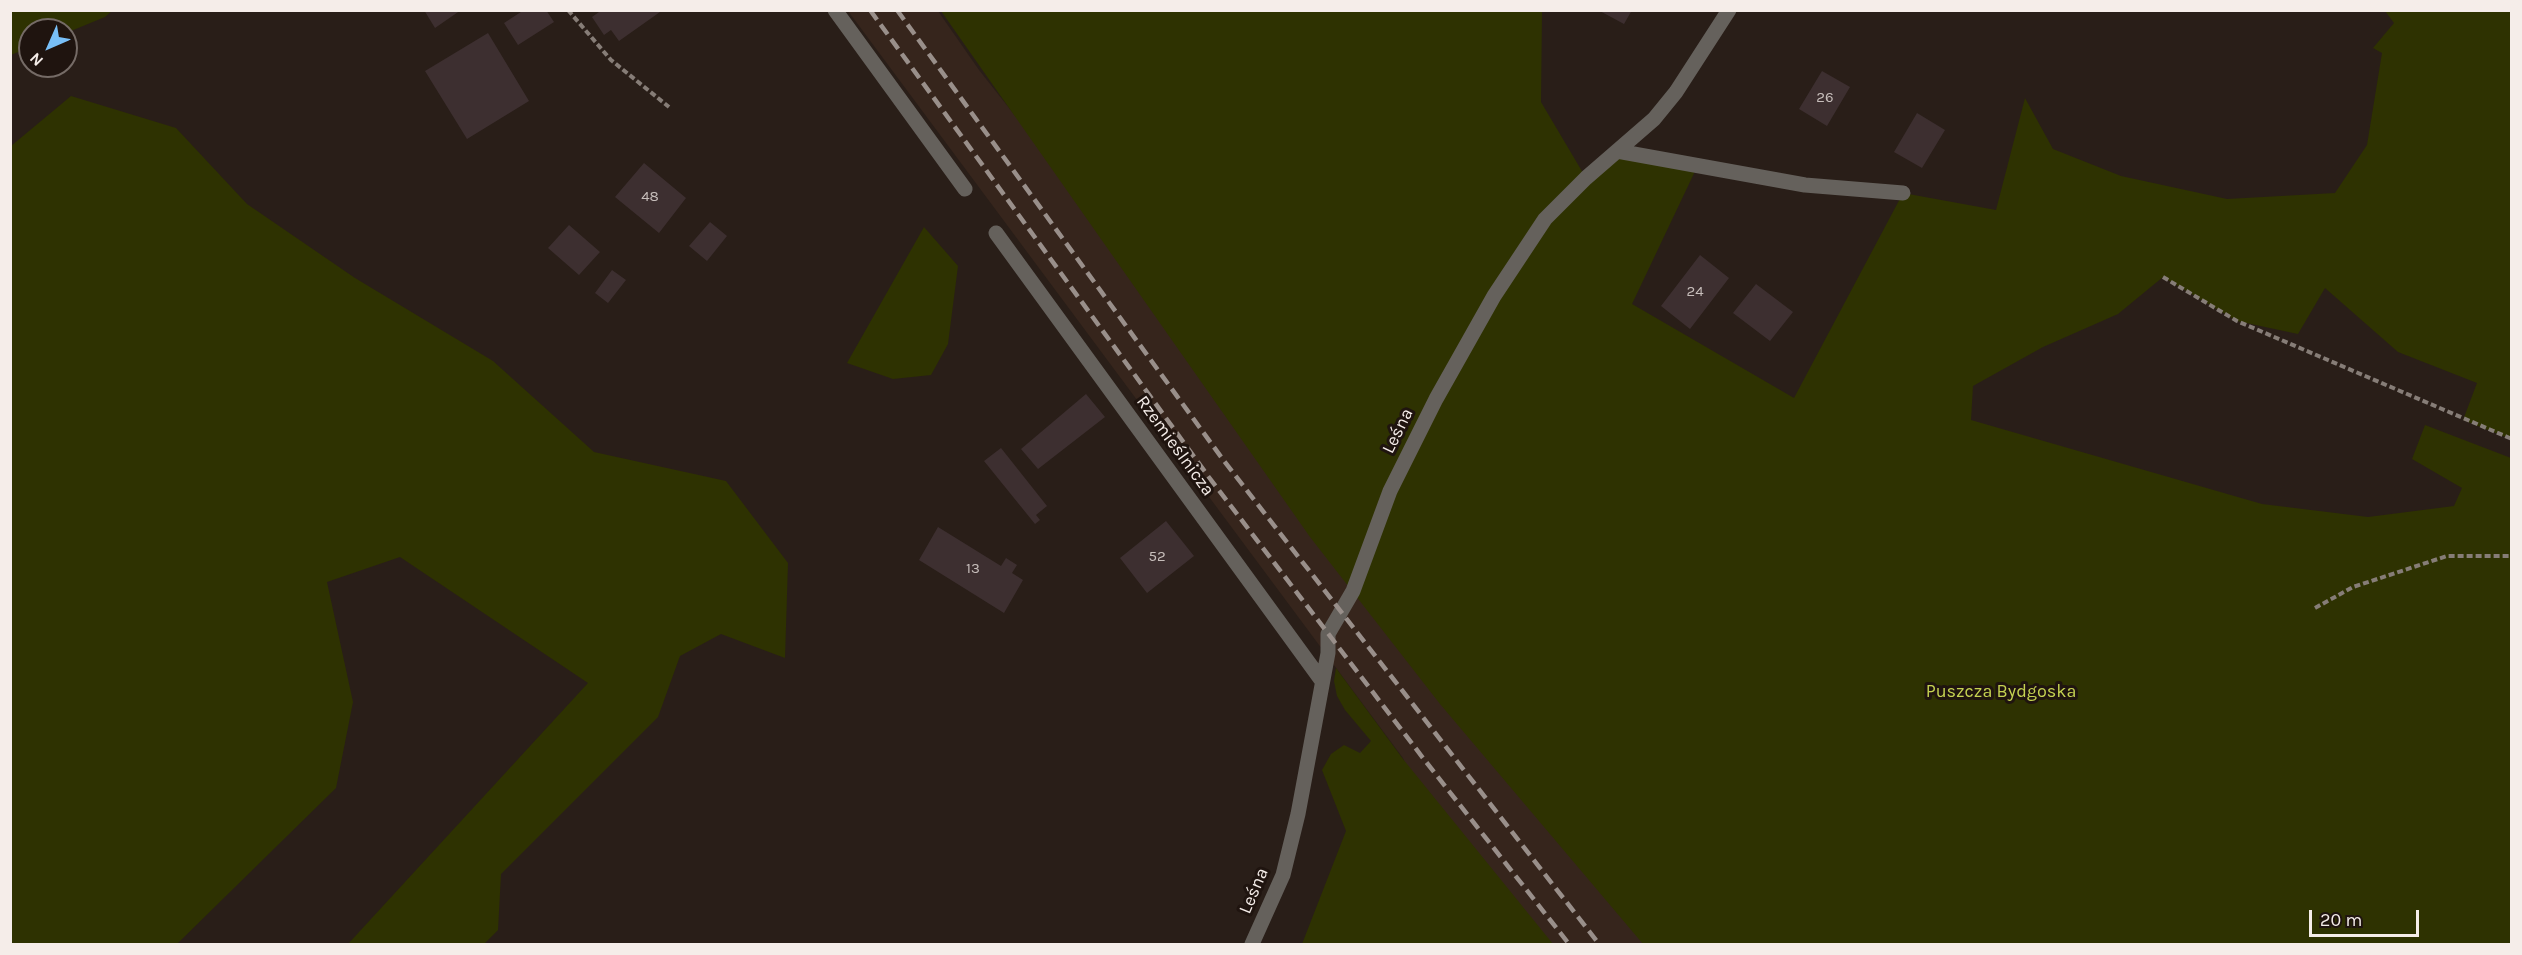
<!DOCTYPE html>
<meta charset="utf-8">
<style>
body{margin:0}
#map{position:relative;width:2522px;height:955px;overflow:hidden;background:#291e18;font-family:Karla,sans-serif}
canvas{display:block}
.frame{position:absolute;inset:0;border:12px solid #f5ede9;pointer-events:none}
.north{position:absolute;left:18px;top:18px;width:60px;height:60px;box-sizing:border-box;background:#1f140f;border:2px solid #756b66;border-radius:50%;rotate:225deg;font-size:16px;font-weight:700;line-height:24px;text-align:center;color:#f5ede9}
.north::after{content:'';display:block;margin:auto;width:21px;height:27px;background:#78bff7;clip-path:polygon(50% 0,100% 100%,50% 72%,0 100%)}
.scale{position:absolute;left:2309px;top:910px;width:110px;height:27px;box-sizing:border-box;border:3px solid #f5ede9;border-top:0;padding-left:8px;font-size:18px;line-height:21px;white-space:nowrap;color:#f5ede9;-webkit-text-stroke:4px #1f140f;paint-order:stroke}
</style>
<div id="map">
<canvas width="2522" height="955"></canvas>
<div class="frame"></div>
<div class="north">N</div>
<div class="scale">20 m</div>
</div>
<script>
const g = document.querySelector('canvas').getContext('2d');
g.lineJoin = 'round';
function fill(path, color) { g.fillStyle = color; g.fill(path, 'evenodd'); }
const toPath = rows => new Path2D(rows.map(r => 'M' + r).join(''));
function stroke(path, color, width, dash) { g.strokeStyle = color; g.lineWidth = width; g.lineCap = dash ? 'butt' : 'round'; g.setLineDash(dash || []); g.stroke(path); }
function label(font, color, halo, rows, align = 'center') {
  g.font = font + ' Karla,sans-serif'; g.lineWidth = 6; g.setLineDash([]); g.textBaseline = 'middle'; g.strokeStyle = halo; g.fillStyle = color; for (const [text, x, y, turn = 0] of rows) {
    g.save(); g.translate(x, y); g.rotate((+turn || 0) * Math.PI / 180); g.textAlign = isNaN(turn) ? turn : align; if (halo) g.strokeText(text, 0, 0); g.fillText(text, 0, 0); g.restore();
  }
}
fill(toPath([
 [848,11,938,11,979,70,1209,361,1714,944,1482,944,1403,758]
]), '#36251c');
fill(toPath([
 [11,10,112,10,112,11,105,17,66,33,66,30,30,30,30,47,11,55],
 [941,11,1542,11,1541,102,1586,178,1617,151,1698,165,1632,304,1794,398,1903,193,1996,210,2025,98,2053,149,2121,176,2227,199,2335,193,2367,145,2382,53,2373,48,2394,23,2385,11,2511,11,2511,439,2463,420,2477,383,2398,352,2325,288,2298,334,2237,321,2163,277,2118,314,2043,347,1973,386,1971,420,2262,504,2368,517,2454,506,2462,488,2412,459,2425,425,2511,458,2511,944,1643,944,1440,704,1310,537],
 [71,96,176,128,247,204,355,278,493,361,594,452,726,481,788,563,785,658,721,634,680,656,658,717,501,874,498,930,484,944,348,944,588,683,400,557,327,582,353,702,336,788,177,944,11,944,11,146],
 [924,227,958,266,948,344,931,375,893,379,847,363],
 [1336,668,1403,759,1553,944,1302,944,1346,831,1322,770,1331,754,1344,745,1360,753,1371,741,1345,710,1337,696,1334,681]
]), '#2e3201');
fill(toPath([
 [424,10,461,10,435,28],
 [524,10,546,10,554,22,518,45,504,23],
 [598,10,659,10,660,12,619,41,611,30,604,35,592,17,599,12],
 [1598,10,1632,10,1624,24],
 [488,33,529,101,467,139,425,71],
 [1822,71,1850,87,1827,126,1799,109],
 [1917,113,1945,130,1922,168,1894,152],
 [644,163,686,198,659,233,615,197],
 [710,222,727,236,707,261,689,246],
 [569,225,600,252,579,275,548,248],
 [1700,255,1729,278,1690,329,1661,306],
 [612,270,626,280,608,303,595,293],
 [1756,284,1793,312,1770,341,1733,313],
 [1086,394,1105,417,1038,469,1021,449],
 [1001,448,1047,506,1036,515,1040,520,1035,524,984,461],
 [1166,521,1194,556,1147,593,1120,558],
 [938,527,1001,566,1006,558,1017,565,1012,573,1023,580,1004,613,919,560]
]), '#3d2f30');
stroke(toPath([
 [568,10,611,60,669,107],
 [2163,277,2237,321,2512,439],
 [2315,608,2353,587,2447,556,2512,556]
]), '#867d77', 4, [6, 3]);
stroke(toPath([
 [835,10,965,189],
 [1617,151,1805,185,1903,193],
 [996,233,1322,681],
 [1252,944,1283,875,1298,814,1328,653,1328,634,1353,591,1390,491,1436,399,1494,296,1545,219,1586,178,1654,119,1676,92,1729,10]
]), '#65615c', 15);
stroke(toPath([
 [870,10,1208,476,1423,758,1569,944],
 [897,10,1224,461,1599,944]
]), '#998f8a', 4.5, [12, 6]);
label('15px', '#c7bebb', null, [
 ["26",1825,98],
 ["48",650,197],
 ["24",1695,292],
 ["52",1157,557],
 ["13",973,569]
]);
label('18px', '#f5ede9', '#1f140f', [
 ["Leśna",1398,431,-64],
 ["Rzemieślnicza",1175,446,54],
 ["Leśna",1254,891,-67]
]);
label('18px', '#c5d251', '#1f140f', [
 ["Puszcza Bydgoska",2001,692]
]);
</script>
